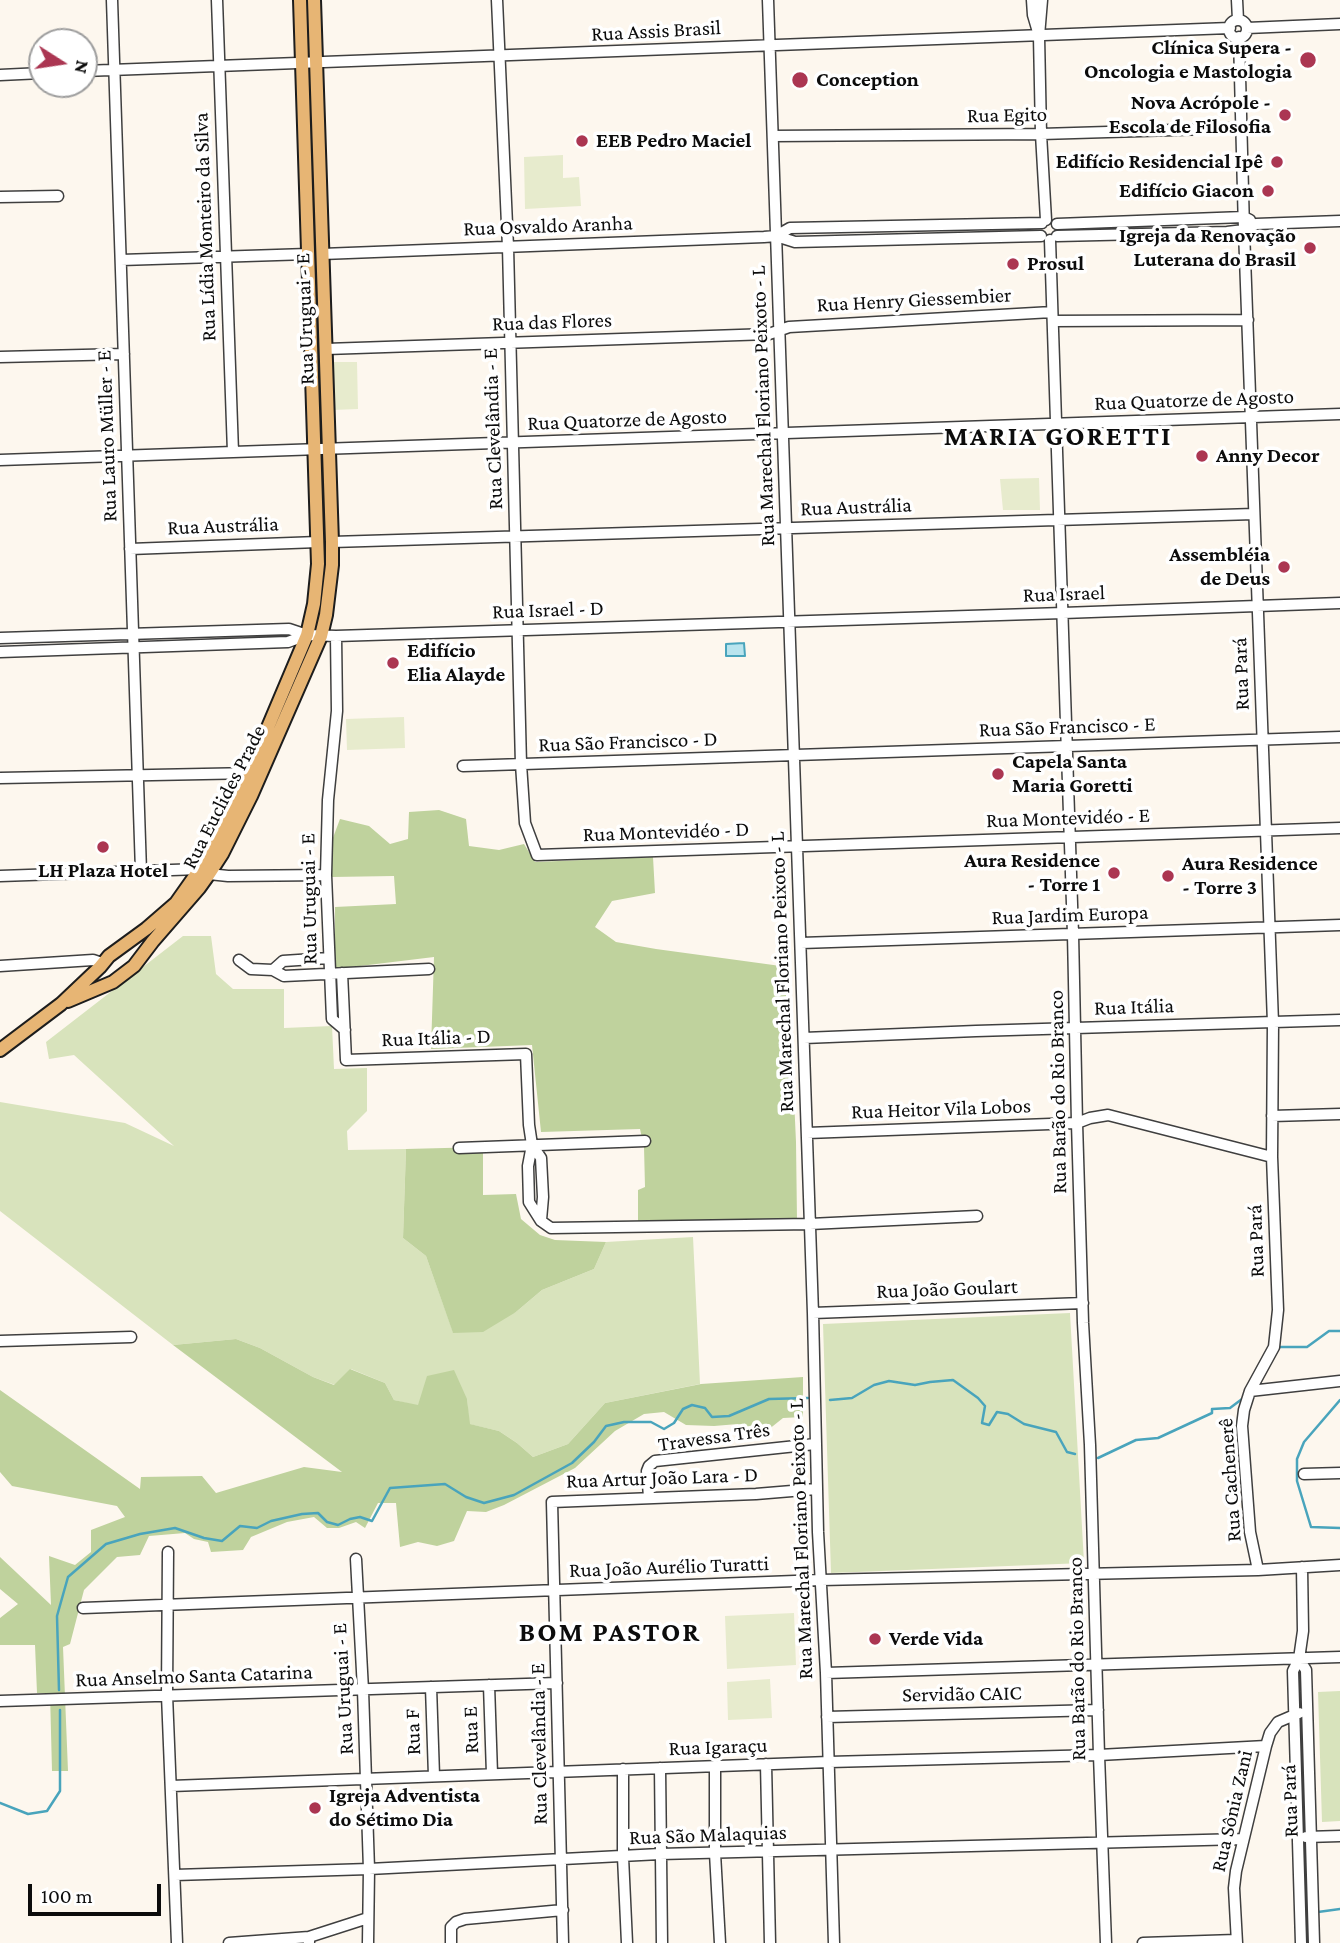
<!DOCTYPE html>
<meta charset="utf-8">
<style>
body{margin:0}
#map{position:relative;width:1340px;height:1943px;overflow:hidden;background:#fdf7ee;font-family:"Crimson Pro",serif}
canvas{display:block}
.north{position:absolute;left:28px;top:28px;width:70px;height:70px;box-sizing:border-box;background:#fff;border:2px solid #9e9e9e;border-radius:50%;rotate:102deg;font-size:19px;font-weight:700;line-height:28px;text-align:center;color:#0c0c0c}
.north::after{content:'';display:block;margin:auto;width:24px;height:32px;background:#ab3652;clip-path:polygon(50% 0,100% 100%,50% 72%,0 100%)}
.scale{position:absolute;left:28px;top:1884px;width:133px;height:32px;box-sizing:border-box;border:4px solid #0c0c0c;border-top:0;padding-left:9px;font-size:21px;line-height:24px;white-space:nowrap;color:#0c0c0c;-webkit-text-stroke:5px #fff;paint-order:stroke}
</style>
<div id="map">
<canvas width="1340" height="1943"></canvas>
<div class="north">N</div>
<div class="scale">100 m</div>
</div>
<script>
const g = document.querySelector('canvas').getContext('2d');
g.lineJoin = 'round';
function fill(path, color) { g.fillStyle = color; g.fill(path, 'evenodd'); }
const toPath = rows => new Path2D(rows.map(r => 'M' + r).join(''));
function stroke(path, color, width, dash) { g.strokeStyle = color; g.lineWidth = width; g.lineCap = dash ? 'butt' : 'round'; g.setLineDash(dash || []); g.stroke(path); }
function label(font, color, halo, rows, align = 'center') {
  g.font = font + ' "Crimson Pro",serif'; g.lineWidth = 7; g.setLineDash([]); g.textBaseline = 'middle'; g.strokeStyle = halo; g.fillStyle = color; for (const [text, x, y, turn = 0] of rows) {
    g.save(); g.translate(x, y); g.rotate((+turn || 0) * Math.PI / 180); g.textAlign = isNaN(turn) ? turn : align; if (halo) g.strokeText(text, 0, 0); g.fillText(text, 0, 0); g.restore();
  }
}
fill(toPath([
 [183,936,211,936,216,974,233,989,284,989,284,1028,332,1026,334,1069,367,1068,367,1111,347,1131,348,1150,406,1149,403,1238,426,1256,453,1332,516,1312,542,1290,594,1269,606,1242,693,1237,700,1384,605,1403,568,1444,533,1457,517,1443,499,1431,469,1424,467,1399,418,1406,394,1400,385,1383,351,1369,335,1385,313,1377,260,1348,236,1339,173,1345,0,1211,0,1102,125,1123,174,1146,74,1055,49,1059,46,1042],
 [1070,1313,1084,1563,831,1573,823,1324],
 [1340,1691,1340,1821,1322,1822,1318,1692]
]), '#d8e3bc');
fill(toPath([
 [439,810,466,819,469,846,499,850,524,844,535,862,653,857,655,893,612,901,595,927,616,942,656,949,788,967,796,1142,797,1220,638,1222,638,1190,645,1187,644,1147,640,1129,541,1132,532,1045,431,1049,434,957,335,969,335,907,396,904,394,876,332,877,331,843,340,819,369,826,390,844,408,839,409,812],
 [483,1147,483,1195,516,1194,521,1219,540,1235,555,1240,606,1242,594,1269,542,1290,516,1312,483,1332,453,1333,426,1256,403,1238,406,1149],
 [236,1339,260,1348,313,1377,334,1385,350,1369,385,1383,394,1400,418,1405,427,1376,454,1370,467,1399,470,1424,499,1431,517,1443,533,1457,568,1444,605,1403,701,1384,803,1377,803,1417,783,1418,763,1434,745,1432,738,1424,714,1426,686,1425,664,1412,644,1414,615,1431,575,1468,504,1505,486,1512,467,1511,454,1541,437,1546,418,1542,400,1547,396,1503,378,1503,365,1528,356,1522,339,1528,327,1528,314,1517,287,1522,251,1537,243,1550,211,1552,208,1542,194,1539,185,1533,149,1536,140,1555,117,1557,84,1590,70,1644,63,1647,68,1771,52,1771,50,1693,37,1693,35,1645,0,1645,0,1618,18,1604,0,1589,0,1557,51,1605,49,1556,75,1565,91,1552,91,1530,125,1517,117,1506,12,1486,0,1472,0,1390,140,1489,141,1477,202,1476,216,1493,304,1467,342,1472,173,1345]
]), '#bfd29d');
fill(toPath([
 [563,155,563,178,579,177,581,206,525,209,524,157],
 [332,362,357,362,358,409,333,410],
 [1039,478,1040,510,1003,510,1000,479],
 [404,717,405,748,347,750,346,719],
 [794,1613,796,1665,727,1669,725,1616],
 [770,1679,772,1718,728,1720,727,1682]
]), '#e7ebcd');
const water = toPath([
 [744,643,745,656,726,656,726,644,744,643]
]);
fill(water, '#b9e4ee');
stroke(water, '#49a4bc', 2);
stroke(toPath([
 [1277,1347,1307,1347,1329,1331,1340,1331],
 [830,1400,852,1398,874,1385,889,1381,915,1385,930,1382,953,1380,978,1398,985,1406,982,1423,989,1425,997,1412,1008,1414,1024,1424,1056,1432,1067,1452,1075,1454],
 [1340,1400,1304,1442,1297,1459,1297,1481,1311,1527,1340,1528],
 [1098,1458,1136,1440,1158,1438,1212,1413,1212,1409,1230,1408,1242,1399],
 [59,1690,57,1616,68,1577,106,1544,140,1534,175,1528,204,1538,222,1541,240,1526,257,1528,271,1521,302,1514,318,1513,327,1522,338,1525,350,1519,360,1517,372,1521,390,1488,445,1484,466,1497,484,1503,514,1495,572,1463,594,1442,606,1426,624,1422,651,1422,664,1429,674,1423,683,1409,692,1405,705,1408,712,1417,729,1416,769,1399,808,1398],
 [0,1803,28,1814,47,1811,60,1791,60,1710],
 [1318,1912,1340,1909]
]), '#49a4bc', 2.5);
const minor = toPath([
 [112,0,141,871],
 [217,0,233,452],
 [497,0,508,247,521,764,525,823,537,855,1340,828],
 [768,0,813,1313,818,1532,826,1673,834,1943],
 [1032,0,1033,15,1038,32],
 [1042,0,1039,36,1041,134,1046,220],
 [1237,0,1238,20],
 '1229 29a9 9 0 1 1 18 0a9 9 0 1 1-18 0Z',
 [1247,28,1340,24],
 [1239,37,1244,230,1273,1023,1272,1157,1278,1310,1274,1347,1250,1391,1244,1410,1242,1426,1250,1532,1258,1570],
 [84,71,1230,28],
 [0,75,42,73],
 [773,136,1041,134,1241,128],
 [0,197,58,196],
 [1057,224,1244,217,1250,220],
 [776,236,795,242,1041,236],
 [1057,236,1227,232,1244,230,1256,224,1340,221],
 [1050,240,1073,934,1077,1123,1083,1323,1090,1445,1099,1755,1106,1943],
 [322,254,764,237,776,236,790,228,1042,223],
 [121,260,308,254],
 [1053,321,1248,320],
 [326,349,769,334,789,327,1052,312],
 [0,357,124,354],
 [0,460,1340,414],
 [332,542,1254,514],
 [130,549,318,542],
 [336,636,337,711,328,800,326,875,332,1019,345,1030],
 [0,638,289,629,307,635,336,636,1063,613,1340,603],
 [0,652,288,642,307,635],
 [463,766,1340,737],
 [0,778,254,773],
 [0,876,200,869,209,874,228,876,326,875],
 [801,943,1340,925],
 [239,960,251,969,273,970,284,976,429,969],
 [0,966,93,960,102,963],
 [273,970,283,961,329,958],
 [342,973,346,1060,526,1054,529,1125,532,1145,528,1166,529,1202,541,1221,551,1228,810,1224,977,1216],
 [804,1038,976,1031,1340,1020],
 [1272,1116,1340,1114],
 [807,1133,1077,1123,1090,1118,1108,1115,1272,1157],
 [532,1145,541,1158,543,1197,541,1220],
 [459,1148,645,1141],
 [813,1313,1083,1303],
 [0,1341,131,1337],
 [1250,1391,1340,1381],
 [1304,1474,1340,1473],
 [649,1497,647,1471,649,1466,655,1461,815,1444],
 [168,1552,167,1695,177,1943],
 [356,1559,363,1690,369,1869,368,1943],
 [83,1608,821,1580,1258,1570,1340,1565],
 [1299,1659,1306,1670,1314,1943],
 [826,1673,1340,1657],
 [489,1685,492,1774],
 [431,1687,434,1776],
 [0,1701,557,1683],
 [827,1717,1098,1710],
 [766,1764,770,1943],
 [715,1766,715,1853,720,1943],
 [660,1768,662,1943],
 [623,1769,623,1857,627,1943],
 [171,1786,829,1762,1099,1755,1266,1746],
 [1306,1837,1340,1836],
 [175,1875,369,1869,660,1854,1242,1839],
 [309,1942,309,1937,368,1918],
 [229,1943,309,1937],
 [451,1943,451,1927,456,1922,465,1919,563,1910],
 [563,1943,552,1502,756,1494,816,1489],
 [1143,1943,1236,1940],
 [1237,1943,1234,1888,1236,1871,1266,1746,1270,1733,1278,1722,1299,1713],
 [1301,1943,1293,1671,1299,1659,1303,1631,1302,1567]
]);
const major = toPath([
 [68,1001,113,982,134,966,153,941,199,888,209,874,222,854,251,796,321,636,326,615,332,565,332,542,314,0],
 [0,1050,61,1004,100,967,109,956,146,929,176,903,200,869,213,848,241,791,307,635,314,604,318,564,300,0]
]);
stroke(minor, '#3f3f3f', 13);
stroke(major, '#1d1d1d', 16);
stroke(minor, '#fff', 10);
stroke(major, '#e7b574', 12);
for (const [x, y, r, color] of [
 [1308,60,9,"#ab3652"],
 [800,80,9,"#ab3652"],
 [1285,115,7,"#ab3652"],
 [582,141,7,"#ab3652"],
 [1277,162,7,"#ab3652"],
 [1268,191,7,"#ab3652"],
 [1310,248,7,"#ab3652"],
 [1013,264,7,"#ab3652"],
 [1202,456,7,"#ab3652"],
 [1284,567,7,"#ab3652"],
 [393,663,7,"#ab3652"],
 [998,774,7,"#ab3652"],
 [103,847,7,"#ab3652"],
 [1114,873,7,"#ab3652"],
 [1168,876,7,"#ab3652"],
 [875,1639,7,"#ab3652"],
 [315,1808,7,"#ab3652"]
]) { const dot = new Path2D(); dot.arc(x, y, r, 0, 2 * Math.PI); g.fillStyle = color; g.fill(dot); stroke(dot, '#fff', 2.5); }
label('21px', '#0c0c0c', '#fff', [
 ["Rua Assis Brasil",656,31,-3],
 ["Rua Egito",1007,115,-1],
 ["Rua Osvaldo Aranha",548,226,-2],
 ["Rua Lídia Monteiro da Silva",205,227,-92],
 ["Rua Henry Giessembier",914,300,-3],
 ["Rua Uruguai - E",305,319,-92],
 ["Rua das Flores",552,322,-2],
 ["Rua Quatorze de Agosto",1194,400,-2],
 ["Rua Marechal Floriano Peixoto - L",763,406,-92],
 ["Rua Quatorze de Agosto",627,420,-2],
 ["Rua Clevelândia - E",493,429,-92],
 ["Rua Lauro Müller - E",107,436,-92],
 ["Rua Austrália",856,507,-2],
 ["Rua Austrália",223,526,-2],
 ["Rua Israel",1064,594,-2],
 ["Rua Israel - D",548,610,-2],
 ["Rua Pará",1241,674,-92],
 ["Rua São Francisco - E",1067,727,-2],
 ["Rua São Francisco - D",628,742,-2],
 ["Rua Euclides Prade",224,797,-63],
 ["Rua Montevidéo - E",1068,818,-2],
 ["Rua Montevidéo - D",666,832,-2],
 ["Rua Uruguai - E",309,899,-91],
 ["Rua Jardim Europa",1070,915,-2],
 ["Rua Marechal Floriano Peixoto - L",782,972,-92],
 ["Rua Itália",1134,1007,-2],
 ["Rua Itália - D",436,1038,-2],
 ["Rua Barão do Rio Branco",1058,1092,-91],
 ["Rua Heitor Vila Lobos",941,1109,-2],
 ["Rua Pará",1256,1241,-92],
 ["Rua João Goulart",947,1289,-2],
 ["Travessa Três",714,1437,-8],
 ["Rua Artur João Lara - D",662,1478,-2],
 ["Rua Cachenerê",1230,1480,-94],
 ["Rua Marechal Floriano Peixoto - L",801,1539,-92],
 ["Rua João Aurélio Turatti",669,1567,-2],
 ["Rua Barão do Rio Branco",1077,1659,-91],
 ["Rua Anselmo Santa Catarina",194,1676,-2],
 ["Rua Uruguai - E",343,1689,-93],
 ["Servidão CAIC",962,1694,-1],
 ["Rua E",471,1730,-92],
 ["Rua F",413,1732,-92],
 ["Rua Clevelândia - E",539,1744,-91],
 ["Rua Igaraçu",718,1747,-2],
 ["Rua Pará",1290,1801,-92],
 ["Rua Sônia Zani",1232,1811,-77],
 ["Rua São Malaquias",708,1835,-2]
]);
label('bold 21px', '#0c0c0c', '#fff', [
 ["Clínica Supera -",1292,48,"right"],
 ["Oncologia e Mastologia",1292,72,"right"],
 ["Conception",816,80],
 ["Nova Acrópole -",1271,103,"right"],
 ["Escola de Filosofia",1271,127,"right"],
 ["EEB Pedro Maciel",596,141],
 ["Edifício Residencial Ipê",1263,162,"right"],
 ["Edifício Giacon",1254,191,"right"],
 ["Igreja da Renovação",1296,236,"right"],
 ["Luterana do Brasil",1296,260,"right"],
 ["Prosul",1027,264],
 ["Anny Decor",1216,456],
 ["Assembléia",1270,555,"right"],
 ["de Deus",1270,579,"right"],
 ["Edifício",407,651],
 ["Elia Alayde",407,675],
 ["Capela Santa",1012,762],
 ["Maria Goretti",1012,786],
 ["Aura Residence",1100,861,"right"],
 ["- Torre 1",1100,885,"right"],
 ["Aura Residence",1182,864],
 ["- Torre 3",1182,888],
 ["LH Plaza Hotel",103,871,"center"],
 ["Verde Vida",889,1639],
 ["Igreja Adventista",329,1796],
 ["do Sétimo Dia",329,1820]
], 'left');
g.letterSpacing = '2px';
label('bold 28px', '#0c0c0c', '#fff', [
 ["MARIA GORETTI",1058,436],
 ["BOM PASTOR",610,1632]
]);
g.letterSpacing = '0px';
</script>
